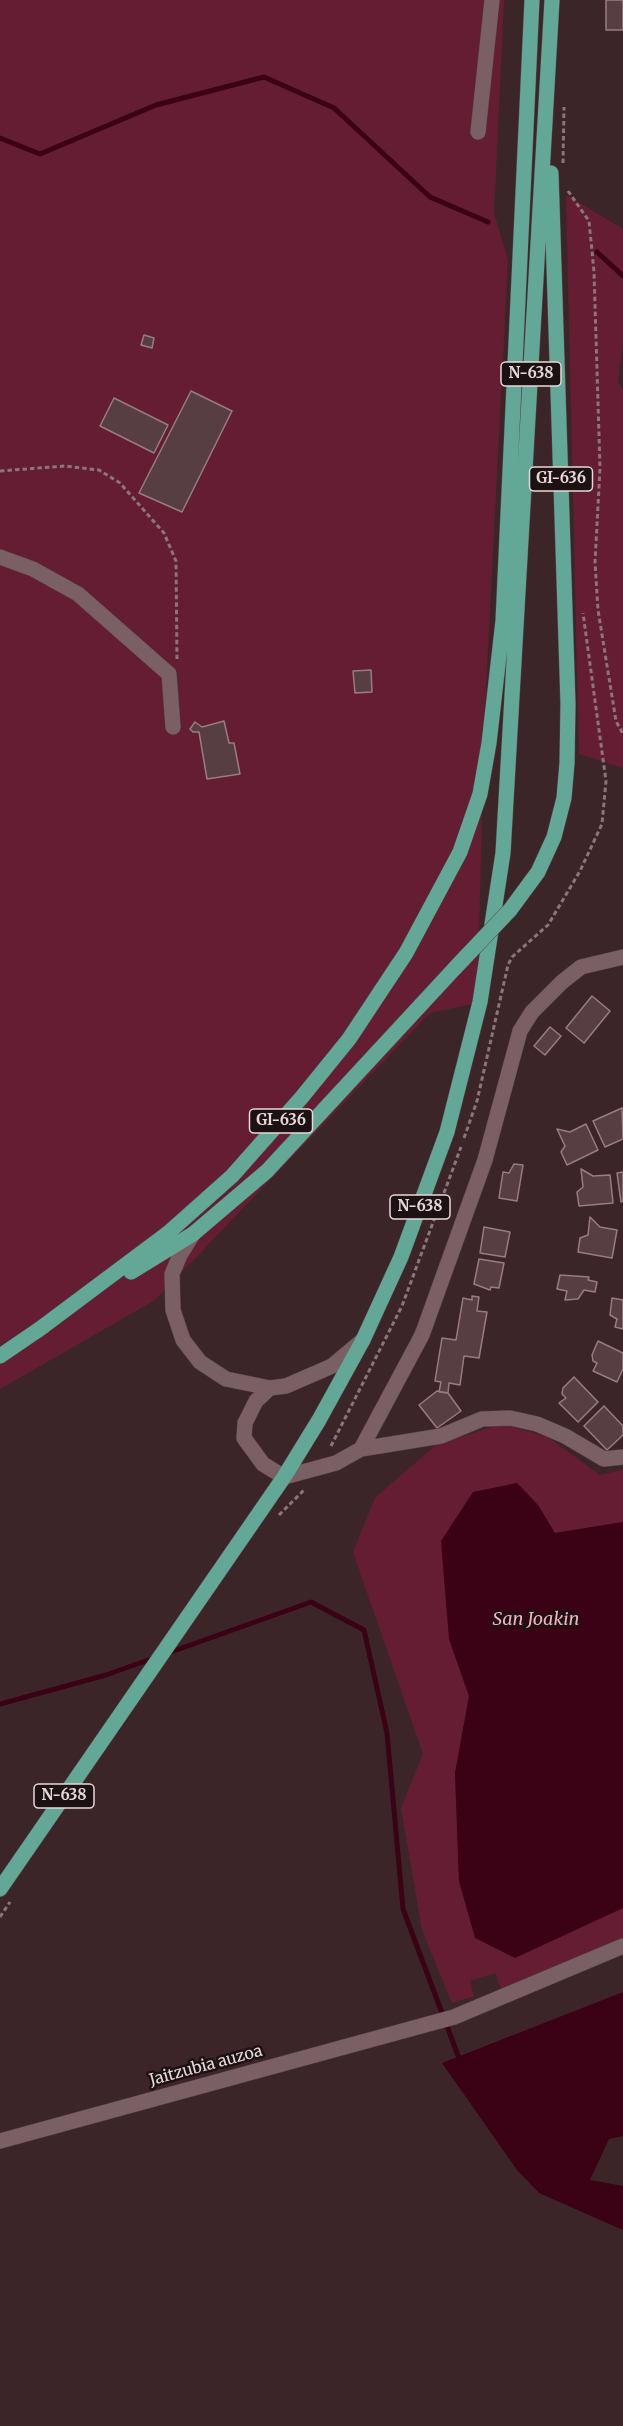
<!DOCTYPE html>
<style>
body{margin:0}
canvas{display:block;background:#3c2529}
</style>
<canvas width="623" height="2426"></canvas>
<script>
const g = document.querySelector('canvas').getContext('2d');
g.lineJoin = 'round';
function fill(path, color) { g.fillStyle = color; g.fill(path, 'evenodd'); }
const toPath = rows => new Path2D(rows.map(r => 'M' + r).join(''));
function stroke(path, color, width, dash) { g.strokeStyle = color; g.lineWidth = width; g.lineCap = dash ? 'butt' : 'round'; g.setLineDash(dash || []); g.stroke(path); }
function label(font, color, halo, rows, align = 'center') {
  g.font = font + ' Merriweather,serif'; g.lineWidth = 5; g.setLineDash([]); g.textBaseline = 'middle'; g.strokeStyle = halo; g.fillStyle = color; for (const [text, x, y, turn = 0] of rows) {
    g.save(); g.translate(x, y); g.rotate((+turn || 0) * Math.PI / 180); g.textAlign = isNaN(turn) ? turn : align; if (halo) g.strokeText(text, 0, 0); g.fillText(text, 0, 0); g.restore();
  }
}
fill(toPath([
 [0,0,504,0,494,213,508,260,485,707,477,1003,430,1013,155,1300,0,1389],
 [566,195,623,229,623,342,618,380,623,392,623,768,579,754],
 [502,1424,548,1437,600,1475,623,1470,623,1522,555,1533,538,1505,449,1639,469,1696,455,1773,459,1881,515,1957,623,1908,623,1941,501,1989,495,1973,470,1981,474,1996,452,2003,422,1930,401,1808,423,1754,353,1552,375,1498,436,1445]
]), '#641d32');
fill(toPath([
 [517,1483,538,1505,555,1533,623,1522,623,1908,515,1958,475,1938,459,1881,455,1773,469,1696,449,1639,441,1541,473,1492],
 [623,1992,623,2136,609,2139,590,2180,623,2186,623,2230,539,2193,517,2170,442,2063]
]), '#3b0115');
stroke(toPath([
 [0,138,40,154,156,105,264,77,334,108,430,197,488,222],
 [597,252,623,276],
 [168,1653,311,1602,364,1630,387,1733,403,1909,460,2061],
 [0,1704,106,1675,154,1658]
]), '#3b0115', 5);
const building = toPath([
 [606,0,623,0,623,30,606,30,606,0],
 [144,335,154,338,152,348,141,345,144,335],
 [191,391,232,411,182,512,139,493,191,391],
 [114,398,168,425,154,453,100,426,114,398],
 [371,670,372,692,355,693,353,671,371,670],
 [224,721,229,743,234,743,240,774,207,779,199,732,193,732,190,729,195,722,202,727,224,721],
 [592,996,610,1011,584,1043,566,1028,592,996],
 [550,1027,561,1036,545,1055,534,1046,550,1027],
 [622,1108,623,1139,605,1147,593,1121,622,1108],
 [586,1124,598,1150,567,1165,561,1152,565,1146,557,1129,570,1132,586,1124],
 [514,1164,523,1165,517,1201,499,1198,503,1172,509,1173,514,1164],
 [581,1169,593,1176,610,1175,613,1203,579,1206,577,1192,583,1187,581,1169],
 [623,1172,623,1201,621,1202,617,1173,623,1172],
 [590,1217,600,1227,617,1230,612,1258,578,1252,580,1238,588,1235,590,1217],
 [484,1227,510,1232,505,1257,480,1253,484,1227],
 [479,1259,504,1263,499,1288,491,1287,490,1290,474,1284,479,1259],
 [560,1275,589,1277,588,1280,597,1282,595,1292,584,1290,578,1299,565,1300,567,1291,557,1289,560,1275],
 [472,1296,479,1297,477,1311,487,1312,479,1358,464,1356,460,1385,449,1383,448,1393,439,1392,441,1382,435,1381,442,1338,456,1340,463,1298,472,1300,472,1296],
 [612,1298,623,1300,623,1329,615,1327,617,1319,610,1315,612,1298],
 [598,1341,623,1353,623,1369,617,1382,593,1371,597,1363,593,1361,592,1355,598,1341],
 [574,1377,598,1402,578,1422,559,1403,566,1398,562,1394,563,1388,574,1377],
 [437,1391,448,1393,461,1411,437,1428,419,1405,437,1391],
 [604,1406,623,1426,623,1435,607,1450,584,1426,604,1406]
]);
fill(building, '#563e42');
stroke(building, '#987c81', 1.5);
const minor = toPath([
 [478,132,492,0],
 [0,557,33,569,78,594,169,674,173,727],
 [193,1234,180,1255,172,1274,173,1310,183,1340,200,1362,226,1379,270,1388,286,1386,332,1366,363,1340],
 [270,1388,256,1401,245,1423,244,1438,263,1464,284,1477,336,1463,361,1449,422,1335,485,1160,520,1031,532,1012,562,982,581,967,623,957],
 [361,1449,441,1436,482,1419,510,1418,537,1424,565,1436,604,1459,623,1457],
 [0,2141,454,2017,623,1946]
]);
const major = toPath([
 [510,910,538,872,554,837,564,798,567,763,568,704,551,173],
 [131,1272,193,1234,267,1171,455,968],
 [37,1331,168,1233,232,1176,302,1097,349,1039,406,953,460,852,480,794,489,743,503,621,532,0],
 [0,1356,44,1326],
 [0,1889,284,1477,319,1420,363,1340,401,1257,447,1132,480,1002,503,853,552,0]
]);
stroke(minor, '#554246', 16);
stroke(major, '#554246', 16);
stroke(toPath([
 [563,163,564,107],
 [568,191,589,221,594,272,600,468,595,562,598,610,616,721,623,734],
 [0,471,65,466,99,470,120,483,164,533,176,561,177,659],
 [464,1138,477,1101,508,965,512,957,548,925,580,871,602,824,606,781,583,613],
 [331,1446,402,1306,461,1147],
 [279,1515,304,1490],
 [0,1917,10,1902]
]), '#8a767a', 3, [4.5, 3]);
stroke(minor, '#7a6065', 15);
stroke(major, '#63a796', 15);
const majorBridge = toPath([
 [455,968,510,910]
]);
stroke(majorBridge, '#554246', 16, []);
stroke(majorBridge, '#63a796', 15);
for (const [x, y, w] of [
 [531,374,60],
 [561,479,63],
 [281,1121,63],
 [420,1207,60],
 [64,1796,60]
]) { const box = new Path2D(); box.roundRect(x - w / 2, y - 12, w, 24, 4.5); g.fillStyle = '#1c1113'; g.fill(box); stroke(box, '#e7d7da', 1.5); }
label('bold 15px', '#e7d7da', null, [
 ["N-638",531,374],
 ["GI-636",561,479],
 ["GI-636",281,1121],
 ["N-638",420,1207],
 ["N-638",64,1796]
]);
label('16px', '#e7d7da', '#1c1113', [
 ["Jaitzubia auzoa",206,2066,-15]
]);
label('italic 18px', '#f7b0bd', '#1c1113', [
 ["San Joakin",536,1620]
]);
</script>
